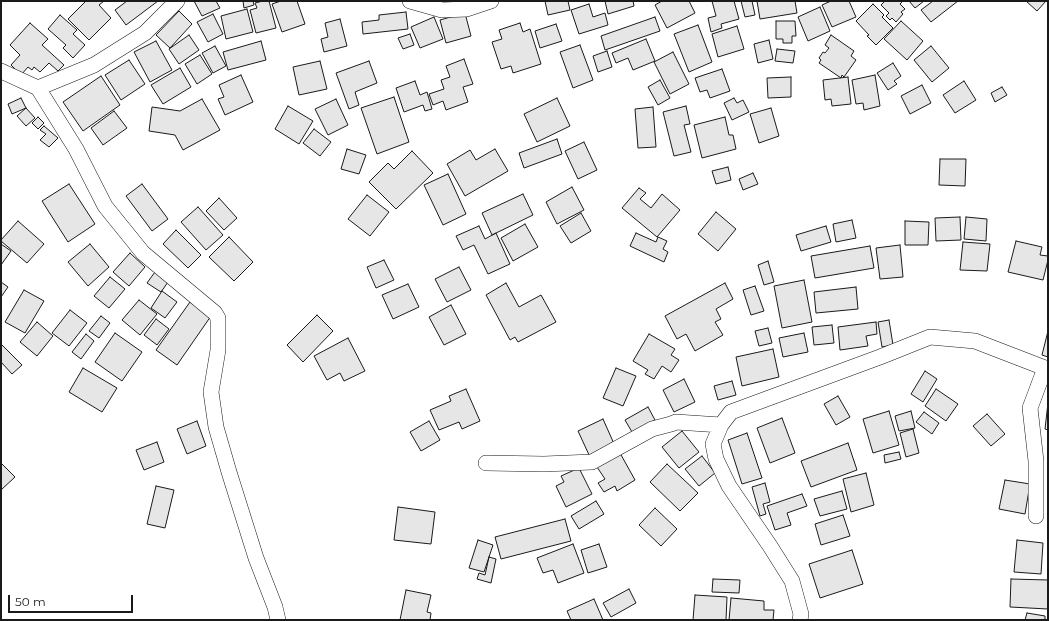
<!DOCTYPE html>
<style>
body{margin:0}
#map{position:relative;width:1049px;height:621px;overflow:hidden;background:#fff;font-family:Montserrat,sans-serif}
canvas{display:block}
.frame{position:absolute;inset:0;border:2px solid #1a1a1a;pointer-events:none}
.scale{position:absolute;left:8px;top:595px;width:125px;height:18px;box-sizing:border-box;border:2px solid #1a1a1a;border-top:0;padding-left:5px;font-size:12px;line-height:14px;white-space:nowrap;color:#1a1a1a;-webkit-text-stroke:3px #fff;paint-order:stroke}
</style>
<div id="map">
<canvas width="1049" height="621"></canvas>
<div class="frame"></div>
<div class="scale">50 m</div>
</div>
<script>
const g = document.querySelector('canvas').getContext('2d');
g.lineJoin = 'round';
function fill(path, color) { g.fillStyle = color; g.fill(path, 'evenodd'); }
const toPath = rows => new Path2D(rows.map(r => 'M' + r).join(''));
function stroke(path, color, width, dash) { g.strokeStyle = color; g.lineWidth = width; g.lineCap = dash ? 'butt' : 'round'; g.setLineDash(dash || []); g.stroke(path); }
const building = toPath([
 [86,1,104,1,99,5,111,18,89,40,68,19,86,1],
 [127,1,158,1,126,25,115,10,127,1],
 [194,1,216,1,220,8,202,16,194,1],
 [243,1,253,1,254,5,244,8,243,1],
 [263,1,269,1,276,28,256,33,250,10,257,8,255,3,263,1],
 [281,1,297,1,305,24,282,32,272,4,281,1],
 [545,1,568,1,570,10,548,15,545,1],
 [605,1,633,1,634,6,608,14,605,1],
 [662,1,689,1,695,13,667,28,655,5,662,1],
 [712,1,734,1,739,19,721,24,722,28,711,32,708,18,716,16,712,1],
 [741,1,752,1,755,15,745,17,741,1],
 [757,1,795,1,797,13,760,19,757,1],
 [831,1,849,1,856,17,832,27,822,5,831,1],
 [885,1,903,1,900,4,905,9,901,12,903,14,896,22,892,18,890,20,886,16,889,13,881,5,885,1],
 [909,1,924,1,915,8,909,1],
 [933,1,958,1,931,22,921,10,933,1],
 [1026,1,1046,1,1037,11,1026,1],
 [589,4,593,17,605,13,608,25,579,34,571,10,589,4],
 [873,4,884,15,882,17,893,28,876,45,867,36,869,35,856,21,873,4],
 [820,7,830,31,808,41,798,17,820,7],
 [247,9,253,32,226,39,221,16,247,9],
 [179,11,192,24,170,48,156,35,179,11],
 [406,12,408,29,363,34,362,22,379,20,379,15,406,12],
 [465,13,471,36,446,43,440,20,465,13],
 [213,14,223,34,208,42,197,22,213,14],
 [60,15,77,30,73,34,85,45,73,58,63,48,66,45,48,29,60,15],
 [434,17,443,39,420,48,411,27,434,17],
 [655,17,660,31,605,50,601,36,655,17],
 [340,19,347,46,324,52,321,39,328,37,325,23,340,19],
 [776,21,795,21,796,36,792,36,792,43,783,43,783,39,776,39,776,21],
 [901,21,923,41,907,60,884,39,901,21],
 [30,23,48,39,42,45,64,65,58,71,49,63,40,72,34,67,32,70,28,67,21,75,11,65,20,55,10,45,30,23],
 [520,23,523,32,530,29,541,64,513,73,511,66,501,69,492,42,502,39,499,30,520,23],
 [556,24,562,41,540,48,535,31,556,24],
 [698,25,712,62,689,72,674,34,698,25],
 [737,26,744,49,718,57,712,34,737,26],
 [410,34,414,45,403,49,398,38,410,34],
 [189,35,199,50,179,64,169,49,189,35],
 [831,35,854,51,851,56,856,60,844,77,842,75,841,78,819,63,821,60,819,58,823,52,825,53,829,48,825,45,831,35],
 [646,39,655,61,633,70,628,58,616,63,612,53,646,39],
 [769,40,773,59,758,63,754,44,769,40],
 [156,41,172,70,150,82,134,52,156,41],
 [261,41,266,60,228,70,223,52,261,41],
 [580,45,593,80,573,88,560,52,580,45],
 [215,46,226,66,213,73,202,53,215,46],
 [931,46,949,68,932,82,914,60,931,46],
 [777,49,795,51,793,63,775,61,777,49],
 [607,51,612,67,598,72,593,56,607,51],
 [673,52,689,84,670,94,654,62,673,52],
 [200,55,212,74,197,84,185,64,200,55],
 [464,59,473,84,463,87,468,102,446,110,443,101,433,105,429,94,444,89,441,80,450,77,446,66,464,59],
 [129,60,145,84,121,100,105,75,129,60],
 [320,61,327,89,299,95,293,67,320,61],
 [369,61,377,83,355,92,359,105,349,109,336,73,369,61],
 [893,63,901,76,894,81,897,84,888,90,877,73,893,63],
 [180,68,191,87,163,104,151,85,180,68],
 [722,69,730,91,710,98,707,90,700,92,695,78,722,69],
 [241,75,253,102,225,115,218,99,224,97,219,85,241,75],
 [875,75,880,106,864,110,863,103,856,104,852,80,875,75],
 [101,76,120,105,83,131,63,102,101,76],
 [791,77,791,97,768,98,767,78,791,77],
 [848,77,851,104,832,106,831,99,825,100,823,80,848,77],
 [660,80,670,98,658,105,648,87,660,80],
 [415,81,420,95,427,92,432,109,425,111,423,105,404,112,396,88,415,81],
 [964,81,976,100,955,113,943,95,964,81],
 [922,85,931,103,910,114,901,96,922,85],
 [1002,87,1007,95,995,102,991,93,1002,87],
 [394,97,409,142,377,154,361,108,394,97],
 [21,98,26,108,12,114,8,104,21,98],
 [557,98,570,126,537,142,524,114,557,98],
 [734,98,737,103,743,100,749,112,732,120,724,103,734,98],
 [202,99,220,130,183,150,175,135,149,131,152,107,180,111,202,99],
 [336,99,348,125,328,135,315,109,336,99],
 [288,106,313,121,299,144,275,129,288,106],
 [686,106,690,124,684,125,691,152,674,156,663,112,686,106],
 [653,107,656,147,638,148,635,109,653,107],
 [26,108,35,118,26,126,17,116,26,108],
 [771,108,779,136,759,143,750,114,771,108],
 [114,111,127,128,103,145,91,128,114,111],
 [38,117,44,123,38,129,32,123,38,117],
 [725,117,729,135,733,135,736,149,702,158,694,125,725,117],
 [44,126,58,138,49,147,40,140,46,134,40,130,44,126],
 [314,129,331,142,320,156,303,143,314,129],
 [557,139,562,154,524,168,519,153,557,139],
 [584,142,597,170,578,179,565,151,584,142],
 [347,149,366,155,359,174,341,169,347,149],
 [495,149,508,171,465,196,447,164,470,150,476,160,495,149],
 [412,151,433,173,396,209,369,182,388,163,394,169,412,151],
 [940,159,966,159,965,186,939,185,940,159],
 [728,167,731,180,716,184,712,171,728,167],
 [753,173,758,184,743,190,739,179,753,173],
 [448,174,466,214,443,225,424,185,448,174],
 [69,184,95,224,68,242,42,201,69,184],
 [142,184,168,219,152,231,126,196,142,184],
 [572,187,584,210,557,224,546,202,572,187],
 [639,188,646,193,640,199,651,208,662,194,680,210,657,237,622,208,639,188],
 [523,194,533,215,492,235,482,213,523,194],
 [367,195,389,212,370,236,348,219,367,195],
 [219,198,237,218,224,230,206,211,219,198],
 [198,207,223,235,206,250,181,222,198,207],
 [716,212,736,229,718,251,698,234,716,212],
 [581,213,591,231,571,243,560,226,581,213],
 [960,217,961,240,936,241,935,218,960,217],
 [966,217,987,219,986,241,964,239,966,217],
 [852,220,856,238,836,242,833,224,852,220],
 [18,221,44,244,27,263,1,241,1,240,18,221],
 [905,221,929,222,928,245,905,245,905,221],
 [525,224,538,247,513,261,501,238,525,224],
 [479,226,485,239,496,233,510,264,488,274,474,245,463,250,456,236,479,226],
 [826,226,831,242,801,251,796,235,826,226],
 [176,230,201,255,188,268,163,244,176,230],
 [636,233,656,242,658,237,667,241,663,249,668,252,664,262,630,246,636,233],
 [229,237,253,262,234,281,209,257,229,237],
 [1016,241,1042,247,1040,255,1048,256,1048,260,1043,280,1008,272,1016,241],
 [963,242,990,244,987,271,960,270,963,242],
 [1,244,11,251,1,265,1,244],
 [90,244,109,267,88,286,68,262,90,244],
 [900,245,903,277,880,279,876,248,900,245],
 [870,246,874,268,815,278,811,256,870,246],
 [130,253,145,267,129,286,113,272,130,253],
 [384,260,394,280,376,288,367,267,384,260],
 [768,261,774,282,764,285,758,265,768,261],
 [459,267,471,290,447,302,435,279,459,267],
 [155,272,168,282,161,292,147,283,155,272],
 [110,277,125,289,109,308,94,296,110,277],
 [804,280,812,322,782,328,774,286,804,280],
 [1,282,8,287,1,297,1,282],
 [506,283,519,307,541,295,556,322,518,342,515,337,510,340,486,295,506,283],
 [725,283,733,299,716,309,721,319,715,322,723,335,695,351,686,334,677,339,665,316,725,283],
 [408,284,419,307,393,319,382,295,408,284],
 [755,286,764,311,751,315,743,290,755,286],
 [856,287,858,309,816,313,814,292,856,287],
 [24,290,44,301,25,333,5,322,24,290],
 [162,291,177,302,165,318,151,308,162,291],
 [139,300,157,314,140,335,122,320,139,300],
 [190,302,211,316,177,365,156,350,190,302],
 [451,305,466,334,444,345,429,317,451,305],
 [70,310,87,323,69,346,52,333,70,310],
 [317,315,333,331,303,362,287,345,317,315],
 [101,316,110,323,99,338,89,331,101,316],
 [156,319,169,329,157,345,144,335,156,319],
 [889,320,893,345,882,347,878,322,889,320],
 [37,322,53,336,37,356,20,342,37,322],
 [876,322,877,334,866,336,868,346,840,350,838,327,876,322],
 [832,325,834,343,814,345,812,327,832,325],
 [768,328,772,343,759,346,755,331,768,328],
 [1048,331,1048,357,1042,355,1048,331],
 [115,333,142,352,122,381,95,362,115,333],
 [804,333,808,352,783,357,779,338,804,333],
 [86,334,94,341,81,359,72,352,86,334],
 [649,334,675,349,671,355,679,360,671,372,662,366,654,379,645,374,648,370,633,361,649,334],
 [348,338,365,371,344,381,340,373,327,380,314,356,348,338],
 [1,344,22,365,12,374,1,362,1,344],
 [773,349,779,377,742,386,736,357,773,349],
 [83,368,117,388,102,412,69,392,83,368],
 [616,368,636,376,623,406,603,398,616,368],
 [925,371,937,379,923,402,911,394,925,371],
 [684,379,695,402,674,412,663,390,684,379],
 [732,381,736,395,718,400,714,386,732,381],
 [466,389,480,421,462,429,459,422,439,430,430,410,451,401,449,396,466,389],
 [936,389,958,404,946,421,925,406,936,389],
 [838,396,850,417,836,425,824,404,838,396],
 [1048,403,1048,430,1045,429,1048,403],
 [648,407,655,420,632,432,625,420,648,407],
 [889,411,899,445,873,453,863,419,889,411],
 [911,411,915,428,899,431,895,416,911,411],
 [924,412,939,423,932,434,916,422,924,412],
 [987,414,1005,434,991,446,973,426,987,414],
 [782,418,795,453,770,463,757,428,782,418],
 [603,419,615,446,590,457,578,431,603,419],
 [197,421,206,446,187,454,177,429,197,421],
 [429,421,440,440,421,451,410,432,429,421],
 [913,429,919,453,906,457,900,433,913,429],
 [682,431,699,452,679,468,662,447,682,431],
 [747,433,762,478,742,484,728,440,747,433],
 [157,442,164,462,144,470,136,450,157,442],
 [848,443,857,470,811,487,801,461,848,443],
 [899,452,901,459,885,463,884,455,899,452],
 [620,453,635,480,617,491,615,486,604,492,598,483,605,479,597,467,620,453],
 [702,456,715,473,699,486,685,469,702,456],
 [1,463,15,477,1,490,1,463],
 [667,464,698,493,680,511,650,482,667,464],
 [579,468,592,494,566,507,556,486,564,482,561,476,579,468],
 [866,473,874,505,851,512,843,479,866,473],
 [1005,480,1030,484,1025,514,999,509,1005,480],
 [765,483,770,502,763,504,766,514,760,516,752,487,765,483],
 [156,486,174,490,165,528,147,524,156,486],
 [842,491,847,509,820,516,814,499,842,491],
 [802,494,807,506,787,513,791,525,775,530,767,506,802,494],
 [596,501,604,514,579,529,571,516,596,501],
 [398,507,435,512,431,544,394,540,398,507],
 [655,508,677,529,661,546,639,525,655,508],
 [843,515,850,536,821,545,815,524,843,515],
 [565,519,571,541,501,559,495,537,565,519],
 [478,540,493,545,484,572,469,568,478,540],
 [1017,540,1043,543,1041,574,1014,572,1017,540],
 [573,544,584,573,558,583,553,570,543,573,537,558,573,544],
 [599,544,607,567,588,573,581,550,599,544],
 [852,550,863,584,820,598,809,564,852,550],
 [489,557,496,559,491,583,477,579,479,573,485,575,489,557],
 [713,579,740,580,739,593,712,592,713,579],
 [1011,579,1048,580,1048,609,1010,607,1011,579],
 [629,589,636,603,611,617,603,603,629,589],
 [406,590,431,595,427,612,431,613,430,620,400,620,406,590],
 [695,595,727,597,726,620,693,620,695,595],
 [731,598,764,601,764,610,774,610,773,620,729,620,731,598],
 [594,599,603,620,571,620,567,611,594,599],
 [1027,613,1045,616,1045,620,1025,620,1027,613]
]);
fill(building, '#e6e6e6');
stroke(building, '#1a1a1a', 1);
const minor = toPath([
 [410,1,442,10,467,9,491,1],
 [1,71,38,88,76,149,105,206,143,253,215,313,218,318,218,350,211,392,216,427,229,472,256,558,275,607,278,620],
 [38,88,94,65,145,33,177,1],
 [486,463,544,464,592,462,652,429,671,424,676,422,721,425],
 [1036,516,1036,461,1030,408,1045,368],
 [800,620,801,614,792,581,770,546,729,486,716,459,713,444,721,425,731,412,880,357,930,337,975,341,1045,368,1048,368]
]);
stroke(minor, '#1a1a1a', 16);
stroke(minor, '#fff', 15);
</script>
